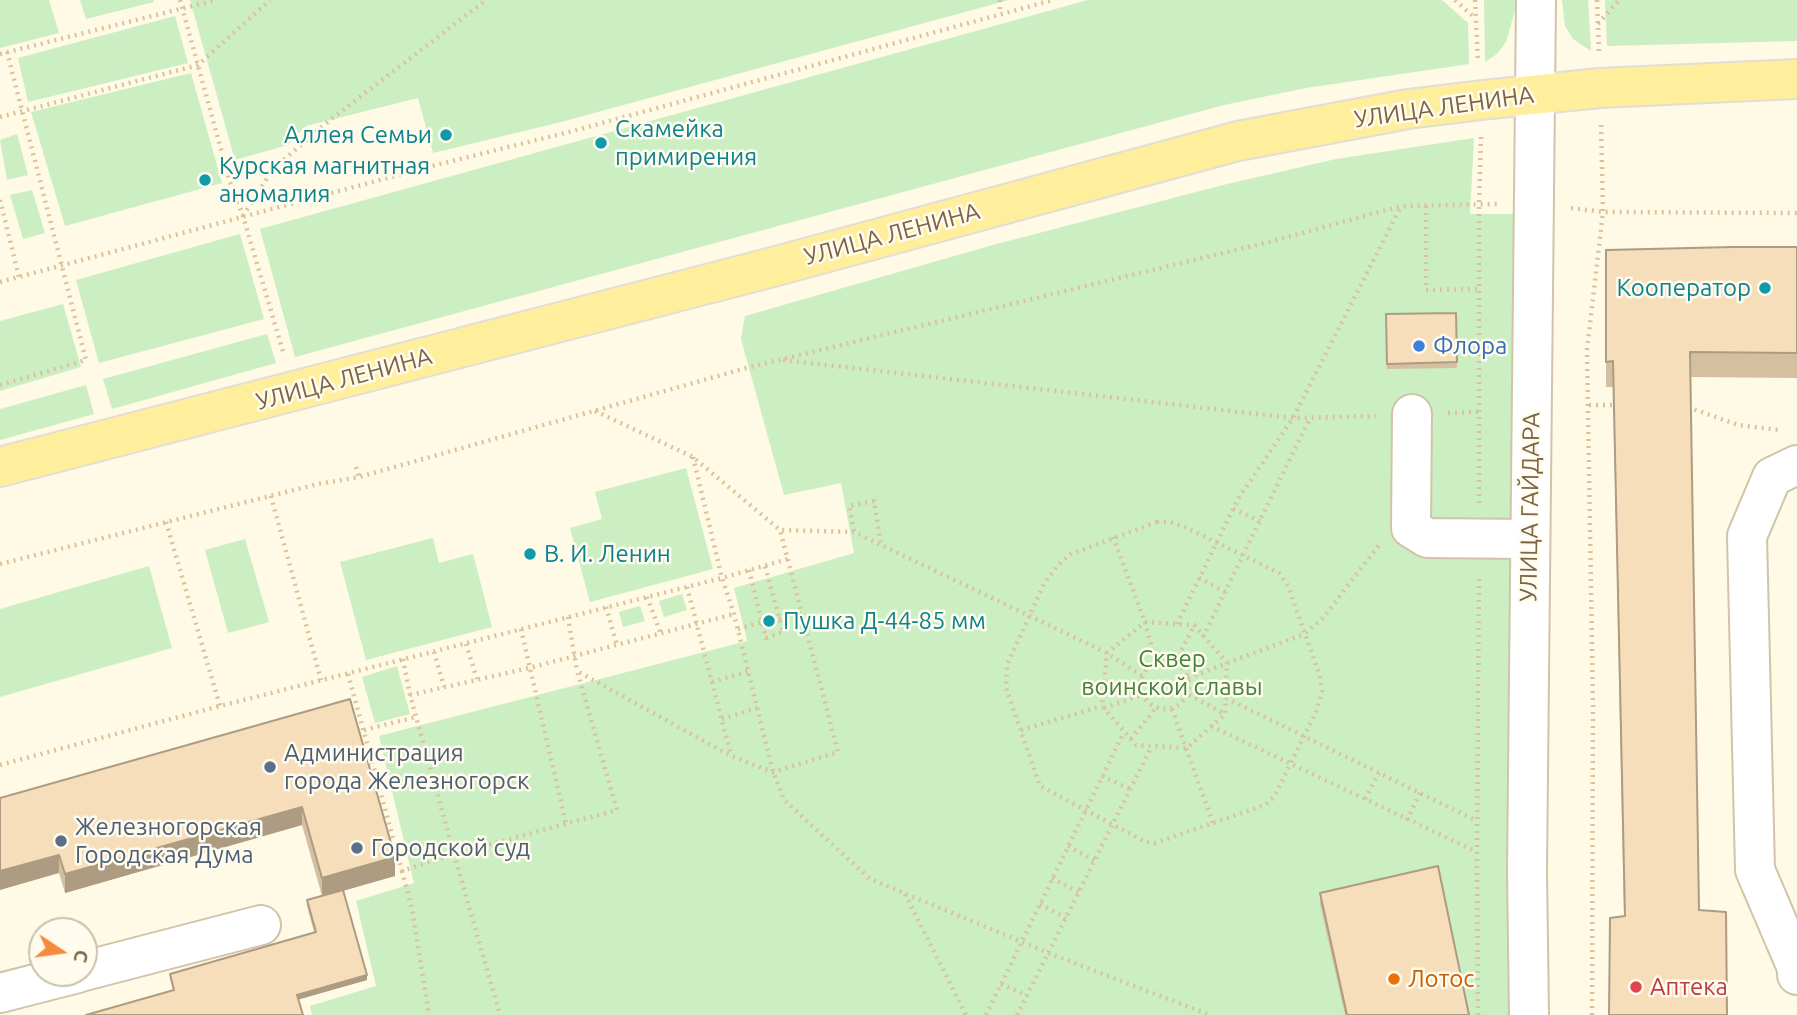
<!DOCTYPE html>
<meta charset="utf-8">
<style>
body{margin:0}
#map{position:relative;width:1797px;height:1015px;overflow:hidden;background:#fefae5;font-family:Ubuntu,sans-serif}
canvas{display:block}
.north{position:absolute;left:28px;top:917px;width:70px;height:70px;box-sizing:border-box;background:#fffcee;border:2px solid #cabfab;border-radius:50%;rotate:103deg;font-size:19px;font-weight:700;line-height:28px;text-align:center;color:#7b6447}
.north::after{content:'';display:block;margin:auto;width:24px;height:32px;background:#f48b3e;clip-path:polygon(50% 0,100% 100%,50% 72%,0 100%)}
</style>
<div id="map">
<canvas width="1797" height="1015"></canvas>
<div class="north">С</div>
</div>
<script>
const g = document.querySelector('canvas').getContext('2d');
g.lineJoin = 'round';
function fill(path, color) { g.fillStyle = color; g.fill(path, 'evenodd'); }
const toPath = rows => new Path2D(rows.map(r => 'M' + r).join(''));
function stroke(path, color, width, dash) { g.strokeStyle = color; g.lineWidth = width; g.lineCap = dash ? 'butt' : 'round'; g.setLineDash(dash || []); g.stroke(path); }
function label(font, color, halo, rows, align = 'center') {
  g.font = font + ' Ubuntu,sans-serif'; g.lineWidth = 5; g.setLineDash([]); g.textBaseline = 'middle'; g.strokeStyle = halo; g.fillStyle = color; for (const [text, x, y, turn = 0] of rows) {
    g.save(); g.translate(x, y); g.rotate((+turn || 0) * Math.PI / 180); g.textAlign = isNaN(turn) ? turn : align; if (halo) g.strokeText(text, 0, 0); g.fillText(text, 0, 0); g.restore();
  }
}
fill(toPath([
 [0,0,49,0,59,33,0,48],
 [80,0,153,0,154,2,86,19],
 [190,0,1009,0,561,122,433,153,418,98,306,126,288,145,235,160],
 [1088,0,1442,0,1468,23,1469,64,1306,88,1224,105,295,357,260,229],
 [1484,0,1518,0,1506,42,1497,54,1485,62],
 [1562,0,1588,0,1591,51,1573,39,1565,26],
 [1605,0,1797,0,1797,41,1607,46],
 [175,16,188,63,28,102,18,58],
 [191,73,222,183,65,226,31,112],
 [17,134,28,175,7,180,0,140],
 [1474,138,1470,214,1519,214,1519,1015,312,1015,310,1006,376,986,356,901,414,883,379,736,747,641,734,588,854,553,841,483,784,495,741,339,745,316,993,245,1223,185,1336,159],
 [32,190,45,233,23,239,10,195],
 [240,234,264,319,99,363,76,280],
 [63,304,81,367,0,391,0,321],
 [267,334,276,363,112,409,103,379],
 [86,385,94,414,0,440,0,409],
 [686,468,713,569,590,602,570,528,602,519,595,492],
 [433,538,439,563,473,554,492,627,366,660,340,562],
 [245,539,269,622,228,633,205,550],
 [149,566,172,648,0,697,0,609],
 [682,594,687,610,664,617,659,601],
 [640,606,645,621,623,627,619,612],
 [397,666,410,714,375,723,362,677]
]), '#cbeec2');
const minor = toPath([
 [1412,414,1411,528,1427,538,1529,539],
 [1797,465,1772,477,1747,536,1755,870,1797,968,1797,975],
 [84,971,261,925],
 [0,993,78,973],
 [1529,1015,1527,871,1536,0]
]);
const major = toPath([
 [0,467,769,268,1238,141,1408,109,1482,100,1600,88,1797,79]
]);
stroke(minor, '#d2c3a9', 42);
stroke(major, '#e2ddd7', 42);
stroke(toPath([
 [180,0,230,182,243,216,284,355],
 [1000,0,1000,14],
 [1455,0,1475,18],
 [1475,0,1478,62],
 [1597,0,1599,52],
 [1598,24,1619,0],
 [0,54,216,0],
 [0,117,198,65,270,0],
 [0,200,19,277],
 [1426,206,1426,290,1479,289],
 [1571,208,1603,212,1797,213],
 [243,216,273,169,330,120,486,0],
 [0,282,436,165,573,131,1053,0],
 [783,360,1293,418,1376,416],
 [0,385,86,360,7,52],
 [1589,405,1616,405],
 [1688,407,1738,425,1780,430],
 [595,411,693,457,780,530,854,532,1107,653,1142,676],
 [1448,413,1479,412],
 [693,457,722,578,734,614,773,772,784,800,870,879,1056,956,1210,1015],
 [356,467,359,477],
 [271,496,321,680],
 [1479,503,1479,205,1481,137],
 [1233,509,1260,521],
 [166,522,220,706],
 [1157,522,1170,522,1185,527,1279,573,1288,586,1320,676,1322,691,1316,712,1274,797,1265,805,1155,843,1144,841,1040,786,1006,688,1007,665,1044,584,1057,566,1071,554,1157,522],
 [854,531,849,506,874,501,881,544],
 [1113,537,1145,622,1156,662],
 [0,564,318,484,359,477,750,367,1273,241,1401,206,1499,204],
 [749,570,766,638,783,632,765,566],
 [1199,578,1225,592],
 [687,587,731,755],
 [647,597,661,634],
 [606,607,617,645],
 [568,617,577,671],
 [779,619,801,613],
 [1145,622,1194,625,1227,663,1225,714,1187,748,1136,745,1102,706,1107,653,1145,622],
 [1177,624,1238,499,1293,418,1401,206],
 [521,629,566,824],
 [738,629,762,622],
 [1203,637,1310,418],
 [466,644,477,679],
 [434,652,444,687],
 [403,659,410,695,454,854,617,810,577,671,731,756,773,772,838,752,780,530],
 '1141 685a24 24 0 1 1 48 0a24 24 0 1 1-48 0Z',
 [1175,662,1194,626],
 [348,674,402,871,454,854,500,1015],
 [1188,678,1304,634,1323,618,1379,545],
 [712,682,749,671],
 [410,695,529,668,734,614],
 [1189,695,1225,714],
 [1226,698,1477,821],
 [1104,708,1142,695],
 [1172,709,1213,823],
 [722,719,757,708],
 [1211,726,1477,852],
 [364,730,416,717],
 [1021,730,1102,706],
 [1131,739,1155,709],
 [0,765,220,706,722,578,788,559],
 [1102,776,1130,789],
 [1365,799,1379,773],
 [1407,820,1420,793],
 [1068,846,1095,861],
 [402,871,412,909,429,1015],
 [1052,878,1079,892],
 [905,894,966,1015],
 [1040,904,1066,918],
 [1001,984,1027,996],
 [986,1015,1124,732],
 [1017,1015,1152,746],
 [1478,1015,1477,852,1479,575],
 [1592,1015,1593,705,1587,350,1603,212,1601,123]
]), '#dcc29c', 4.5, [2, 5]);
stroke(minor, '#fff', 38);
stroke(major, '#ffee9c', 38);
fill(toPath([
 [1797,247,1797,378,1690,377,1624,916,1613,387,1606,387,1606,250],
 [1456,313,1457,368,1387,369,1386,314],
 [350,699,395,876,343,890,367,980,299,999,173,990,170,979,170,974,314,932,307,906,307,900,322,896,302,825,65,893,59,873,0,798],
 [1320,893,1469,1015,1345,1015,1320,904]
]), '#d4bfa0');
fill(toPath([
 [302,807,302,825,65,893,65,874],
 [59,855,59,873,0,890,0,871],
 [395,857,395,876,322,897,322,878],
 [367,975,367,980,297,1000,297,995]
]), '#ad9b82');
const building = toPath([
 [1733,247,1797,247,1797,353,1690,352,1699,910,1726,912,1727,1015,1609,1015,1610,918,1625,916,1613,361,1606,362,1606,250,1733,247],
 [1456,313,1457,362,1387,364,1386,314,1456,313],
 [350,699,395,857,322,878,302,807,65,874,59,855,0,871,0,798,350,699],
 [1438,866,1469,1015,1347,1015,1320,893,1438,866],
 [343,890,367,975,297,995,303,1015,86,1015,174,990,170,974,316,932,307,900,343,890]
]);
fill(building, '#f7deba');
stroke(building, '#ad9b82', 2);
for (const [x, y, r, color] of [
 [446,135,7,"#0f9aa8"],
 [601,143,7,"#0f9aa8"],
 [205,180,7,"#0f9aa8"],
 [1765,288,7,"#0f9aa8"],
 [1419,346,7,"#3f7fe0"],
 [530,554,7,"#0f9aa8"],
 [769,621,7,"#0f9aa8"],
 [270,767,7,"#5c6f8a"],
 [61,841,7,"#5c6f8a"],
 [357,848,7,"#5c6f8a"],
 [1394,979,7,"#e8710a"],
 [1636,987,7,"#e0444e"]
]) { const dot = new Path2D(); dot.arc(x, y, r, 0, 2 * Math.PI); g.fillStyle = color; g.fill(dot); stroke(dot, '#fffcee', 2.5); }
label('24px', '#7b6447', '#fffcee', [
 ["УЛИЦА ЛЕНИНА",1444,107,-8],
 ["УЛИЦА ЛЕНИНА",892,234,-15],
 ["УЛИЦА ЛЕНИНА",344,379,-15],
 ["УЛИЦА ГАЙДАРА",1530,507,-89]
]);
label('24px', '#0d838f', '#fffcee', [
 ["Скамейка",615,129],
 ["примирения",615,157],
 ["Аллея Семьи",432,135,"right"],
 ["Курская магнитная",219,166],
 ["аномалия",219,194],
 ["Кооператор",1751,288,"right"],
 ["В. И. Ленин",544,554],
 ["Пушка Д-44-85 мм",783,621]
], 'left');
label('24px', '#366cbe', '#fffcee', [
 ["Флора",1433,346]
], 'left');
label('24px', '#44823d', '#fffcee', [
 ["Сквер",1172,659],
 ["воинской славы",1172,687]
]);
label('24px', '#4e5e75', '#fffcee', [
 ["Администрация",284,753],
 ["города Железногорск",284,781],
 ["Железногорская",75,827],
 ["Городская Дума",75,855],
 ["Городской суд",371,848]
], 'left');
label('24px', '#c56008', '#fffcee', [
 ["Лотос",1408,979]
], 'left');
label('24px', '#be3a42', '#fffcee', [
 ["Аптека",1650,987]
], 'left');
</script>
